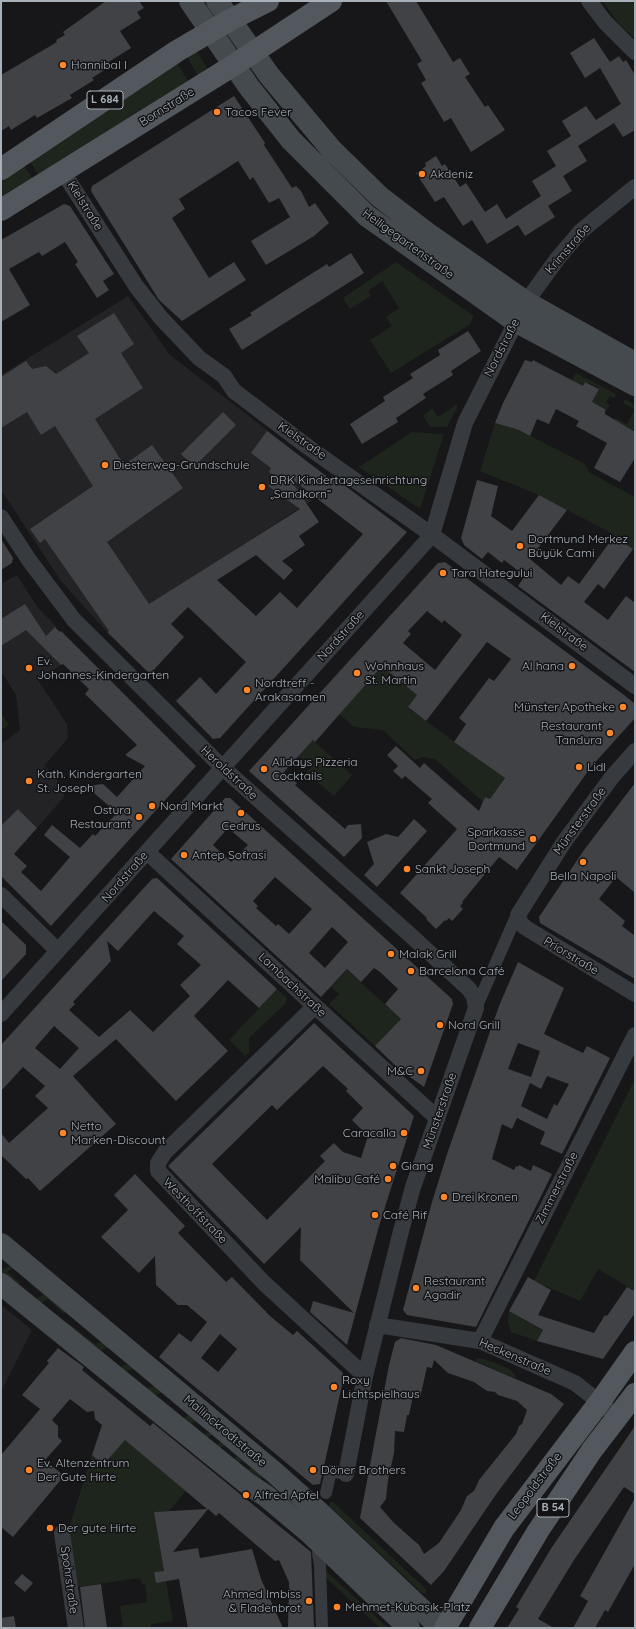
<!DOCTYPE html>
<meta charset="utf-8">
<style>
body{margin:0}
#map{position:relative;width:636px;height:1629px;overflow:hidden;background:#171719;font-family:Quicksand,sans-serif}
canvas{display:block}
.frame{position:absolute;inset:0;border:2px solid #a8b1ba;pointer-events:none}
</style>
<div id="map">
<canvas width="636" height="1629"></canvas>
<div class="frame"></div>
</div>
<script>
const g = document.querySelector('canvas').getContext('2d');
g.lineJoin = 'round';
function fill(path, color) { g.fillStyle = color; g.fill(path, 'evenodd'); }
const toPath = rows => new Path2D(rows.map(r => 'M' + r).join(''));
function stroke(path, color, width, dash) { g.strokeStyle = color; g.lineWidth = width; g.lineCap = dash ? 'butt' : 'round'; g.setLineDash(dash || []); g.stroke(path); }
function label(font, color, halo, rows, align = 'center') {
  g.font = font + ' Quicksand,sans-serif'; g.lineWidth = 3; g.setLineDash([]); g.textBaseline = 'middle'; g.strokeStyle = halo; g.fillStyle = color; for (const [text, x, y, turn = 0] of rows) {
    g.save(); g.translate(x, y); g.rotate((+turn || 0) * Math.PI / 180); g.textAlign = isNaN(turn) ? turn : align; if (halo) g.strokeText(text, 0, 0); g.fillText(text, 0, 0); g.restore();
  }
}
fill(toPath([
 [128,296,170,355,330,479,314,499,107,632,61,581,1,490,1,375],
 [17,575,38,608,56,626,47,635,58,660,57,661,61,665,38,680,67,724,68,738,44,766,57,777,58,785,65,796,37,828,18,809,1,826,1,744,20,730,16,695,1,671,1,584],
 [1,1305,32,1330,1,1392]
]), '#232326');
fill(toPath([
 [602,1,635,1,635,39,620,25],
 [197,51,207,68,198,76,186,55],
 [175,60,189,82,40,178,29,160],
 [23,164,35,182,1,204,1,180],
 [396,262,474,316,469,325,391,373,370,340,392,326,386,317,399,308,382,281,368,291,371,296,350,309,343,298],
 [576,373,616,394,614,398,610,396,606,402,610,405,606,412,604,410,605,409,599,405,598,407,591,404,599,389,597,386,585,382,581,390,570,384],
 [625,399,635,405,635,433,613,422,615,418,627,424,635,409,623,403],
 [457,404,457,408,447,427,430,427,423,416,432,408,438,417],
 [495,423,521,431,585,464,590,473,635,497,635,550,627,545,628,542,539,495,480,471],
 [412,432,444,434,420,509,359,467],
 [381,665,417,695,408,708,505,778,490,799,485,797,483,802,435,759,423,757,415,760,383,730,354,727,339,714],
 [1,713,9,725,1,730],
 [313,740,352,775,334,796,306,772,311,768,298,756],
 [347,970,401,1019,375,1046,329,1004,339,994,331,987],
 [277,989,287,998,286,1003,249,1038,249,1053,245,1056,229,1040],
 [633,1083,635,1084,635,1291,598,1269,580,1301,534,1281],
 [13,1264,16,1267,7,1272,20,1283,13,1287,1,1276,1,1267,4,1269],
 [35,1280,68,1309,64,1314,48,1299,39,1304,34,1300,43,1295,29,1283],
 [509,1311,543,1331,537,1341,511,1332,508,1322],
 [67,1322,95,1344,106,1341,112,1346,101,1350,120,1367,132,1363,184,1411,162,1393,148,1396,141,1390,154,1386,133,1369,120,1373,62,1327],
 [478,1358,494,1362,509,1369,515,1374,515,1378,475,1361],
 [191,1410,202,1419,192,1423,204,1434,215,1430,218,1433,208,1437,216,1444,227,1440,263,1475,262,1478,258,1482,241,1472,251,1468,242,1461,232,1465,227,1461,237,1457,225,1446,214,1450,181,1423],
 [123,1438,186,1491,169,1511,154,1512,164,1571,154,1572,156,1583,166,1581,173,1621,151,1624,151,1628,123,1628,120,1606,147,1602,145,1584,142,1585,140,1578,77,1587,68,1531,92,1455,104,1465],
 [330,1502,333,1502,426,1589,426,1593,422,1593,329,1506],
 [325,1570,326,1571,388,1628,380,1628,322,1574]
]), '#1d251c');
fill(toPath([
 [106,1,139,1,144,8,137,12,141,18,120,31,131,48,107,63,109,67,92,78,94,80,70,95,72,98,37,118,35,115,11,130,9,126,1,131,1,75,57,42,56,40,65,35,63,32],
 [386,1,416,1,453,62,460,58,470,74,465,77,485,107,488,105,505,130,471,152,451,118,444,122,421,83,426,80,417,64,422,61],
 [594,38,610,62,619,56,623,62,626,60,635,75,635,130,623,137,614,123,578,146,587,161,563,176,572,191,548,206,555,217,525,236,518,225,487,244,472,220,463,226,444,197,435,202,416,173,426,166,425,163,436,156,442,166,445,164,460,187,466,183,485,212,497,204,506,219,541,196,532,181,556,166,547,151,571,136,562,121,586,106,596,120,621,104,600,68,585,78,570,53],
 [234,96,265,143,264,145,292,188,296,186,301,191,309,207,315,203,329,223,314,236,266,265,251,241,290,217,279,198,269,203,253,177,250,180,238,161,179,199,185,209,172,218,209,278,234,262,246,280,182,321,159,300,91,191,92,186],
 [64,204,70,206,114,274,103,281,109,290,97,298,75,264,78,262,65,242,42,256,39,252,9,269,30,305,1,322,1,240],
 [351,253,364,273,242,350,229,329,252,315,250,313,311,274,327,264,329,267],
 [114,313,134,344,121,353,143,388,95,419,124,465,152,445,183,488,107,542,149,604,300,509,268,486,276,477,269,472,271,468,251,453,267,431,330,479,332,476,407,532,220,738,213,739,176,701,200,677,216,694,246,662,188,607,171,624,184,637,150,674,107,632,109,631,45,539,40,543,30,529,93,486,55,426,41,435,27,412,1,428,1,377,26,361,32,369,46,366,56,374,89,353,77,336],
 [288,476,363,534,297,608,280,592,256,616,217,580,256,555,284,580,293,570,282,561,305,545,299,536,319,522],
 [468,331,481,351,451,371,453,375,423,394,426,398,396,418,398,422,362,444,350,424,385,401,383,397,413,378,410,374,440,355,438,350],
 [525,360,532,362,533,360,583,386,585,382,599,389,592,402,605,409,605,414,635,432,635,458,620,482,594,468,607,443,576,426,579,421,556,409,549,424,537,419,530,436,519,430,495,423,503,403],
 [223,412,236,425,194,467,181,454],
 [477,480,498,486,491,516,512,531,539,495,567,510,530,559,561,585,568,576,579,584,615,535,629,542,627,545,633,549,604,589,598,584,584,602,608,620,626,596,635,603,635,672,518,586,525,576,504,560,502,563,488,552,482,559,464,545,461,538],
 [1,539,13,558,12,563,1,570],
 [445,562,624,695,635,704,635,718,591,767,517,870,499,857,462,902,463,903,460,906,463,909,452,921,449,918,446,921,445,920,436,929,426,919,427,918,400,893,457,829,428,803,432,799,405,776,402,779,393,771,398,766,387,755,396,746,420,768,424,763,479,811,485,797,490,799,505,778,454,742,466,724,459,718,489,678,494,681,511,659,487,642,426,721,408,707,417,695,382,666,315,742,313,740,284,772,297,783,295,785,345,829,348,825,361,824,362,838,344,857,249,771,438,563],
 [427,611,442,623,444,620,462,635,435,670,403,643,411,634,408,631],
 [25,604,46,636,55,627,60,632,61,631,196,766,51,926,1,876,1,826,18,809,37,828,14,854,27,866,21,872,41,891,70,857,44,835,52,825,80,848,93,834,95,836,117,813,86,786,103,784,117,797,145,766,125,755,137,745,85,694,89,689,63,664,61,665,26,630,1,646,1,619],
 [635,783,635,893,616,877,599,899,625,921,622,926,635,936,635,979,540,923,539,917,584,850],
 [225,798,230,798,452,999,453,1004,424,1087,400,1070,375,1046,401,1019,385,1004,398,989,380,972,374,968,361,982,347,969,321,997,171,859],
 [228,828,248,845,231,862,213,845],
 [275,877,312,909,289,934,278,924,276,926,256,908,258,906,253,901],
 [332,927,348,942,325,968,309,953],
 [414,819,427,831,377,887,364,875,374,864,367,842,386,834,398,837],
 [157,878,277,989,259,1008,228,980,194,1016,228,1051,176,1101,116,1039,73,1076,116,1124,40,1191,28,1178,26,1179,1,1155,1,1133,9,1143,48,1108,35,1096,45,1086,23,1067,1,1091,1,1045,152,879],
 [154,911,184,936,177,944,201,965,180,985,190,996,153,1032,130,1010,99,1037,69,1010,75,1004,73,1002,111,961,107,941,118,951],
 [54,1026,79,1048,60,1069,35,1048],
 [1,921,26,945,26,954,1,981],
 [518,962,564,988,544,1034,583,1053,587,1046,610,1058,562,1154,540,1144,545,1132,517,1118,512,1129,502,1124,492,1159,514,1170,516,1166,518,1167,519,1165,531,1171,533,1165,552,1174,476,1327,407,1315,403,1310,432,1202,447,1154,499,1006],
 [518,1043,540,1051,531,1077,508,1069],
 [547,1076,569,1084,557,1106,554,1104,547,1119,521,1106,530,1083,541,1089],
 [314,1023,414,1116,379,1226,347,1345,310,1312,313,1301,354,1313,300,1260,301,1227,264,1264,168,1166],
 [323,1066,348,1089,346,1091,363,1108,352,1120,368,1136,361,1158,343,1152,334,1143,320,1156,325,1161,267,1220,212,1164,272,1105,277,1110],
 [135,1174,185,1226,178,1233,226,1282,232,1277,270,1316,293,1335,297,1331,342,1372,344,1376,320,1484,313,1485,159,1357,179,1333,191,1342,207,1322,187,1305,178,1305,156,1285,155,1256,139,1273,101,1237,128,1210,114,1195],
 [220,1334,237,1349,218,1372,201,1358],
 [528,1277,551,1290,538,1315,594,1333,605,1315,607,1316,627,1287,635,1291,635,1313,603,1359,537,1341,543,1330,509,1311],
 [401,1338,436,1345,551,1394,564,1404,497,1493,444,1571,431,1585,360,1518,389,1365,395,1342],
 [434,1360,448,1373,474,1382,487,1391,495,1392,498,1395,517,1401,527,1410,522,1424,519,1426,516,1434,479,1480,474,1491,467,1496,461,1510,439,1543,424,1554,419,1545,393,1522,380,1507,386,1499,388,1480,394,1453,395,1431,404,1432,407,1415,409,1415,413,1396,420,1398,427,1367,432,1368],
 [58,1348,84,1367,82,1370,150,1426,153,1423,311,1552,314,1628,288,1628,289,1582,279,1560,275,1561,219,1513,216,1516,208,1509,173,1552,198,1548,200,1558,252,1549,261,1579,283,1628,188,1628,179,1579,156,1583,154,1572,164,1571,154,1512,207,1509,125,1440,103,1465,92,1455,102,1425,95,1419,94,1411,87,1412,70,1399,52,1420,58,1426,58,1437,62,1441,45,1460,64,1476,13,1537,1,1527,1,1455,40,1409,22,1395,49,1363,47,1361],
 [635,1426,635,1494,624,1487,574,1560,538,1619,554,1628,507,1628,519,1609,516,1607,552,1547],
 [635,1498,635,1564,608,1612,605,1610,595,1628,573,1628,588,1601,580,1596],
 [22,1574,33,1583,25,1592,14,1583],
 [101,1584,107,1628,85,1628,80,1587],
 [14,1616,16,1628,1,1628,1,1618]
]), '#414246');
stroke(toPath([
 [476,1008,519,910],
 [326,1493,331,1471,346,1474],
 [318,1553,320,1565,322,1628]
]), '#373a3e', 12);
stroke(toPath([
 [589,1,605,22,635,52],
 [63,172,136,286,161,318,199,358,224,376,234,391,308,447,432,535,635,686],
 [1,517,29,560,74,620,222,767,408,933,469,989,474,997,476,1008,413,1187,401,1231,365,1376,346,1474],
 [635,751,612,777,564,842,518,915,521,924,526,928,635,994],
 [147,852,437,1118],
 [1,895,58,951],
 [315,1006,165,1152,158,1163,158,1171,264,1283,365,1376],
 [1,1014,432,535,465,423,526,302,558,258,581,231,635,187],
 [377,1325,480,1341,575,1383,608,1409],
 [480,1341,635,1035],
 [62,1533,76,1628]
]), '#373a3e', 16);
stroke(toPath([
 [190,1,249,87,291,140,367,216,515,321,635,385],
 [217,1,269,75,331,149,380,197,427,233,526,302,635,363],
 [1,1244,275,1473,322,1515,441,1628],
 [1,1284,248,1484,266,1496,310,1533,409,1628]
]), '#454a4f', 22);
stroke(toPath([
 [1,169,177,51,230,20,268,1],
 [1,210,234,65,331,1],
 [445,1628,504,1528,599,1403,635,1352],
 [480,1628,538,1531,592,1450,635,1394]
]), '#53585e', 22);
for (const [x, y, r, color] of [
 [63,65,4,"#ff8729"],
 [217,112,4,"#ff8729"],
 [422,174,4,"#ff8729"],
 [105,465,4,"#ff8729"],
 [262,487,4,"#ff8729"],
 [520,546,4,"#ff8729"],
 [443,573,4,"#ff8729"],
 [572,666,4,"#ff8729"],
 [29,668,4,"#ff8729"],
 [357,673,4,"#ff8729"],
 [247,690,4,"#ff8729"],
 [623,707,4,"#ff8729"],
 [610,733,4,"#ff8729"],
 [579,767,4,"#ff8729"],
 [264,769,4,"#ff8729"],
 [29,781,4,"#ff8729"],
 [152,806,4,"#ff8729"],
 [241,813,4,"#ff8729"],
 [139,817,4,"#ff8729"],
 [533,839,4,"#ff8729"],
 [184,855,4,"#ff8729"],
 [583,862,4,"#ff8729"],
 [407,869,4,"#ff8729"],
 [391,954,4,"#ff8729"],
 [411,971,4,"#ff8729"],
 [440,1025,4,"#ff8729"],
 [421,1071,4,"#ff8729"],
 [63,1133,4,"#ff8729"],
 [404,1133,4,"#ff8729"],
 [393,1166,4,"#ff8729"],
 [388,1179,4,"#ff8729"],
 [444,1197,4,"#ff8729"],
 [375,1215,4,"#ff8729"],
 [416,1288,4,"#ff8729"],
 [334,1387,4,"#ff8729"],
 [29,1470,4,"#ff8729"],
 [313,1470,4,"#ff8729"],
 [246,1495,4,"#ff8729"],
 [50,1528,4,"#ff8729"],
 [309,1601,4,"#ff8729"],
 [337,1607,4,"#ff8729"]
]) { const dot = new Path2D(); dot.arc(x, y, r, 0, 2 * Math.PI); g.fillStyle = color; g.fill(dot); stroke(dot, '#121214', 1.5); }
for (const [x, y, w] of [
 [105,100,36],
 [553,1508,32]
]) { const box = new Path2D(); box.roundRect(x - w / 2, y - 9, w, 18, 3); g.fillStyle = '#121214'; g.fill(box); stroke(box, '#a8b1ba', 1); }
label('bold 11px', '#a8b1ba', null, [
 ["L 684",105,100],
 ["B 54",553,1508]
]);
label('12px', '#a8b1ba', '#121214', [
 ["Hannibal I",71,65],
 ["Tacos Fever",225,112],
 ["Akdeniz",430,174],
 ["Diesterweg-Grundschule",113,465],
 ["DRK Kindertageseinrichtung",270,480],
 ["„Sandkorn“",270,494],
 ["Dortmund Merkez",528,539],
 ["Büyük Cami",528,553],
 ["Tara Hategului",451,573],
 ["Ev.",37,661],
 ["Johannes-Kindergarten",37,675],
 ["Wohnhaus",365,666],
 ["St. Martin",365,680],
 ["Al hana",564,666,"right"],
 ["Nordtreff -",255,683],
 ["Arakasamen",255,697],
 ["Münster Apotheke",615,707,"right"],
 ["Restaurant",602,726,"right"],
 ["Tandura",602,740,"right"],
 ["Alldays Pizzeria",272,762],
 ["Cocktails",272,776],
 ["Lidl",587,767],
 ["Kath. Kindergarten",37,774],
 ["St. Joseph",37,788],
 ["Nord Markt",160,806],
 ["Ostura",131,810,"right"],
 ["Restaurant",131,824,"right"],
 ["Cedrus",241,826,"center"],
 ["Sparkasse",525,832,"right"],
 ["Dortmund",525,846,"right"],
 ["Antep Sofrasi",192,855],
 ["Sankt Joseph",415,869],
 ["Bella Napoli",583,876,"center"],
 ["Malak Grill",399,954],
 ["Barcelona Café",419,971],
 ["Nord Grill",448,1025],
 ["M&C",413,1071,"right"],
 ["Netto",71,1126],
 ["Marken-Discount",71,1140],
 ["Caracalla",396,1133,"right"],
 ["Giang",401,1166],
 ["Malibu Café",380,1179,"right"],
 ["Drei Kronen",452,1197],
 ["Café Rif",383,1215],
 ["Restaurant",424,1281],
 ["Agadir",424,1295],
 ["Roxy",342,1380],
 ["Lichtspielhaus",342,1394],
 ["Ev. Altenzentrum",37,1463],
 ["Der Gute Hirte",37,1477],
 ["Döner Brothers",321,1470],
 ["Alfred Apfel",254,1495],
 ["Der gute Hirte",58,1528],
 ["Ahmed Imbiss",301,1594,"right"],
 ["& Fladenbrot",301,1608,"right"],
 ["Mehmet-Kubaşık-Platz",345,1607]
], 'left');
label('12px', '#a8b1ba', '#121214', [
 ["Bornstraße",167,107,-32],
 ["Kielstraße",85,206,58],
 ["Heiligegartenstraße",408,244,36],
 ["Krimstraße",568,249,-49],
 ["Nordstraße",502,348,-63],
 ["Kielstraße",302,441,35],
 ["Kielstraße",564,632,37],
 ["Nordstraße",341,636,-48],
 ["Heroldstraße",229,773,43],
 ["Münsterstraße",580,821,-54],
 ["Nordstraße",125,877,-49],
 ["Priorstraße",571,956,31],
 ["Lambachstraße",292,985,43],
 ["Münsterstraße",440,1111,-71],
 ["Zimmerstraße",557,1188,-63],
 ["Westhoffstraße",195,1211,46],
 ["Heckenstraße",515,1357,23],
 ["Mallinckrodtstraße",225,1431,40],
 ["Leopoldstraße",535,1486,-53],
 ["Spohrstraße",69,1580,82]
]);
</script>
